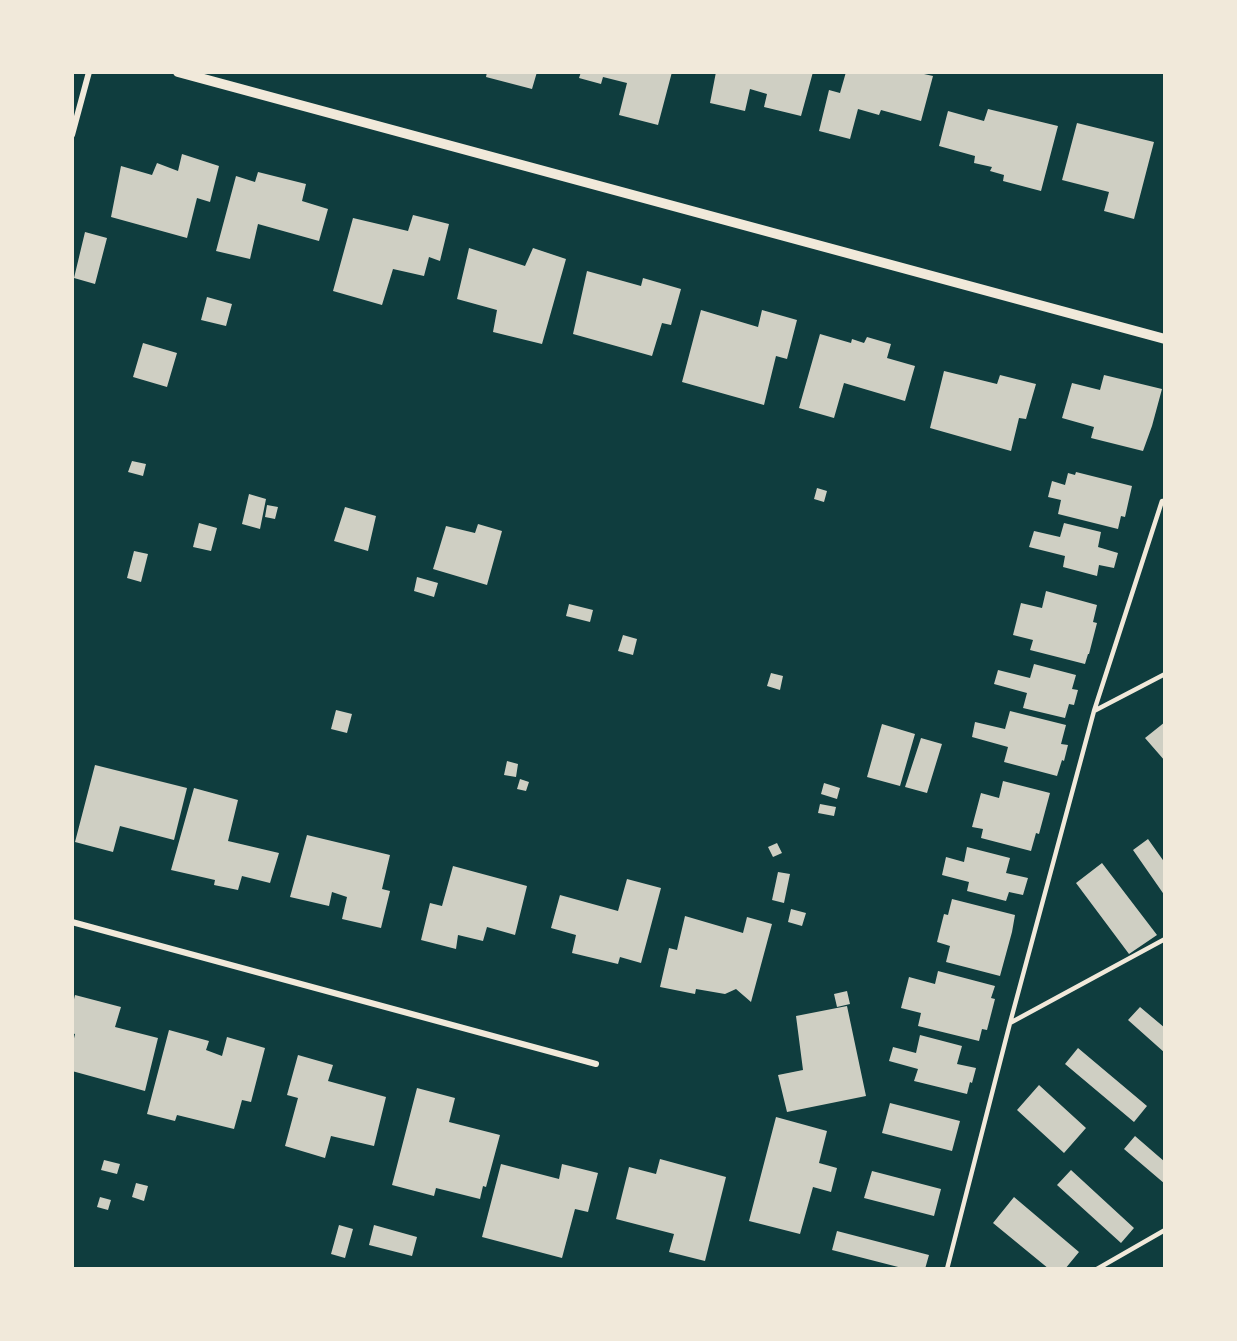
<!DOCTYPE html>
<style>
body{margin:0}
#map{position:relative;width:1237px;height:1341px;overflow:hidden;background:#0f3d3e;font-family:Bitter,serif}
canvas{display:block}
.frame{position:absolute;inset:0;border:74px solid #f1e9da;pointer-events:none}
</style>
<div id="map">
<canvas width="1237" height="1341"></canvas>
<div class="frame"></div>
</div>
<script>
const g = document.querySelector('canvas').getContext('2d');
g.lineJoin = 'round';
function fill(path, color) { g.fillStyle = color; g.fill(path, 'evenodd'); }
const toPath = rows => new Path2D(rows.map(r => 'M' + r).join(''));
function stroke(path, color, width, dash) { g.strokeStyle = color; g.lineWidth = width; g.lineCap = dash ? 'butt' : 'round'; g.setLineDash(dash || []); g.stroke(path); }
fill(toPath([
 [487,72,537,72,532,89,486,77],
 [581,72,672,72,658,125,619,115,627,83,603,77,601,84,579,78],
 [716,72,813,72,801,116,764,107,767,94,750,89,745,111,710,103],
 [846,72,915,72,933,76,921,121,881,110,879,115,858,109,850,139,819,131,829,90,840,93],
 [988,109,1058,126,1041,191,1003,181,1004,175,990,171,992,167,974,163,975,156,939,146,948,111,984,121],
 [1077,123,1154,142,1134,219,1104,211,1109,192,1062,180],
 [182,154,219,166,210,202,197,198,187,238,111,217,121,166,152,175,157,163,178,171],
 [258,172,306,184,302,201,328,209,319,241,258,224,250,259,216,251,236,176,255,182],
 [413,215,449,224,440,261,429,257,424,276,393,269,382,305,333,291,353,218,408,231],
 [85,232,107,238,95,284,74,278],
 [469,248,525,266,533,248,566,259,542,344,493,332,497,310,457,299],
 [587,271,641,286,643,278,681,289,671,325,662,323,652,356,573,334],
 [207,297,232,304,226,326,201,320],
 [701,310,758,327,762,310,797,320,787,359,776,356,764,405,682,382],
 [820,334,851,343,852,339,864,343,867,337,891,344,887,358,915,366,905,401,844,383,834,418,799,408],
 [143,343,177,353,167,387,133,377],
 [944,371,997,384,1000,375,1036,384,1026,419,1019,418,1011,451,930,428],
 [1104,375,1162,389,1152,426,1143,451,1091,438,1094,427,1062,418,1072,383,1100,390],
 [132,461,146,464,143,476,128,472],
 [1076,472,1132,486,1125,517,1121,516,1118,529,1058,514,1061,500,1048,497,1052,481,1065,485,1068,473,1075,475],
 [817,488,827,491,824,502,814,499],
 [249,494,266,499,260,529,242,524],
 [267,505,278,507,275,519,265,517],
 [345,507,376,516,368,551,334,541],
 [199,523,217,528,211,551,193,547],
 [1064,523,1101,532,1098,547,1118,553,1114,568,1099,565,1097,576,1063,567,1065,556,1029,547,1034,531,1060,537],
 [478,524,502,531,487,585,433,569,446,526,475,533],
 [134,551,148,554,141,582,127,578],
 [417,577,438,583,434,597,414,591],
 [1046,591,1097,605,1093,622,1097,623,1089,654,1088,654,1085,664,1030,650,1033,640,1013,635,1021,603,1042,608],
 [569,604,593,610,590,622,566,616],
 [623,635,637,639,633,655,618,651],
 [1034,664,1076,675,1072,689,1078,690,1074,705,1069,704,1065,718,1023,708,1027,693,994,684,998,670,1030,678],
 [771,673,783,676,780,690,767,686],
 [336,710,352,714,347,733,331,729],
 [1010,711,1066,725,1061,744,1068,745,1064,761,1062,760,1057,776,1004,762,1008,747,972,737,975,722,1005,729],
 [1165,722,1165,761,1145,738],
 [882,724,915,734,900,786,867,777],
 [921,738,942,744,927,793,905,787],
 [507,761,518,764,516,777,504,775],
 [95,765,187,788,174,840,120,826,113,852,75,842],
 [520,779,529,782,526,791,517,789],
 [1003,781,1050,793,1039,834,1036,833,1031,851,981,838,983,829,972,827,981,793,999,798],
 [824,783,840,788,837,799,821,794],
 [194,788,238,800,228,841,279,853,270,883,242,876,238,890,214,885,215,880,171,870],
 [820,804,836,807,834,816,818,813],
 [307,835,390,855,382,889,390,891,381,928,342,919,347,897,332,892,329,906,290,897],
 [1148,839,1165,863,1165,896,1133,850],
 [777,843,782,853,773,857,768,847],
 [967,847,1010,858,1006,873,1028,878,1023,895,1009,892,1006,901,967,891,969,882,942,875,946,857,964,862],
 [1102,863,1157,935,1129,954,1076,883],
 [453,866,527,886,515,935,487,927,483,941,458,935,456,949,421,940,430,903,442,906],
 [778,872,790,874,784,903,772,900],
 [627,879,661,888,641,963,620,957,618,964,572,953,576,935,551,928,560,895,618,911],
 [952,899,1015,915,1012,932,1000,976,946,962,950,946,937,942,944,914,948,915],
 [791,909,806,913,802,926,788,922],
 [685,916,743,933,747,917,772,924,751,1002,736,989,725,994,696,989,695,994,660,987,669,948,677,950],
 [938,971,995,986,991,998,995,999,987,1030,982,1029,979,1041,918,1026,921,1013,901,1008,909,977,935,984],
 [847,991,850,1004,837,1007,834,994],
 [75,995,121,1007,115,1027,158,1038,145,1091,72,1071,72,1047,75,1034,72,1033,72,1008],
 [847,1006,866,1096,787,1112,778,1075,803,1070,796,1016],
 [1140,1007,1165,1028,1165,1053,1128,1020],
 [169,1030,209,1041,206,1050,222,1056,227,1037,265,1048,251,1102,242,1100,234,1129,177,1115,175,1121,147,1114],
 [920,1035,962,1046,957,1064,976,1068,972,1083,970,1082,967,1094,914,1081,918,1069,889,1061,893,1047,916,1053],
 [1078,1048,1147,1106,1134,1122,1065,1064],
 [298,1055,333,1065,328,1081,386,1097,374,1146,331,1136,325,1158,285,1146,298,1098,287,1095],
 [1039,1085,1086,1128,1064,1153,1017,1110],
 [417,1088,455,1098,449,1122,500,1135,486,1187,483,1186,480,1199,436,1188,434,1196,392,1185],
 [890,1103,960,1121,952,1151,882,1133],
 [776,1117,827,1131,819,1163,837,1168,831,1192,813,1187,800,1234,749,1221],
 [1135,1136,1165,1162,1165,1184,1124,1149],
 [660,1159,726,1177,705,1261,669,1252,674,1234,616,1219,629,1167,656,1174],
 [104,1160,120,1164,117,1174,101,1170],
 [501,1164,559,1179,562,1164,598,1173,588,1212,575,1209,562,1258,482,1237],
 [1071,1170,1134,1228,1121,1243,1057,1185],
 [872,1171,941,1189,934,1216,864,1198],
 [136,1183,148,1186,144,1201,132,1197],
 [100,1197,111,1200,108,1210,97,1207],
 [1014,1197,1079,1252,1065,1269,1049,1269,993,1223],
 [339,1225,353,1229,345,1258,331,1254],
 [374,1225,417,1237,412,1256,369,1245],
 [837,1231,929,1255,925,1269,906,1269,832,1250]
]), '#cfcfc3');
stroke(toPath([
 [1094,711,1162,501,1165,501],
 [1010,1023,1094,711,1165,674],
 [947,1269,1010,1023,1165,939],
 [1097,1269,1165,1230]
]), '#f1e9da', 4.5);
stroke(toPath([
 [72,135,89,72],
 [72,922,596,1064]
]), '#f1e9da', 6);
stroke(toPath([
 [178,72,1165,339]
]), '#f1e9da', 10);
</script>
